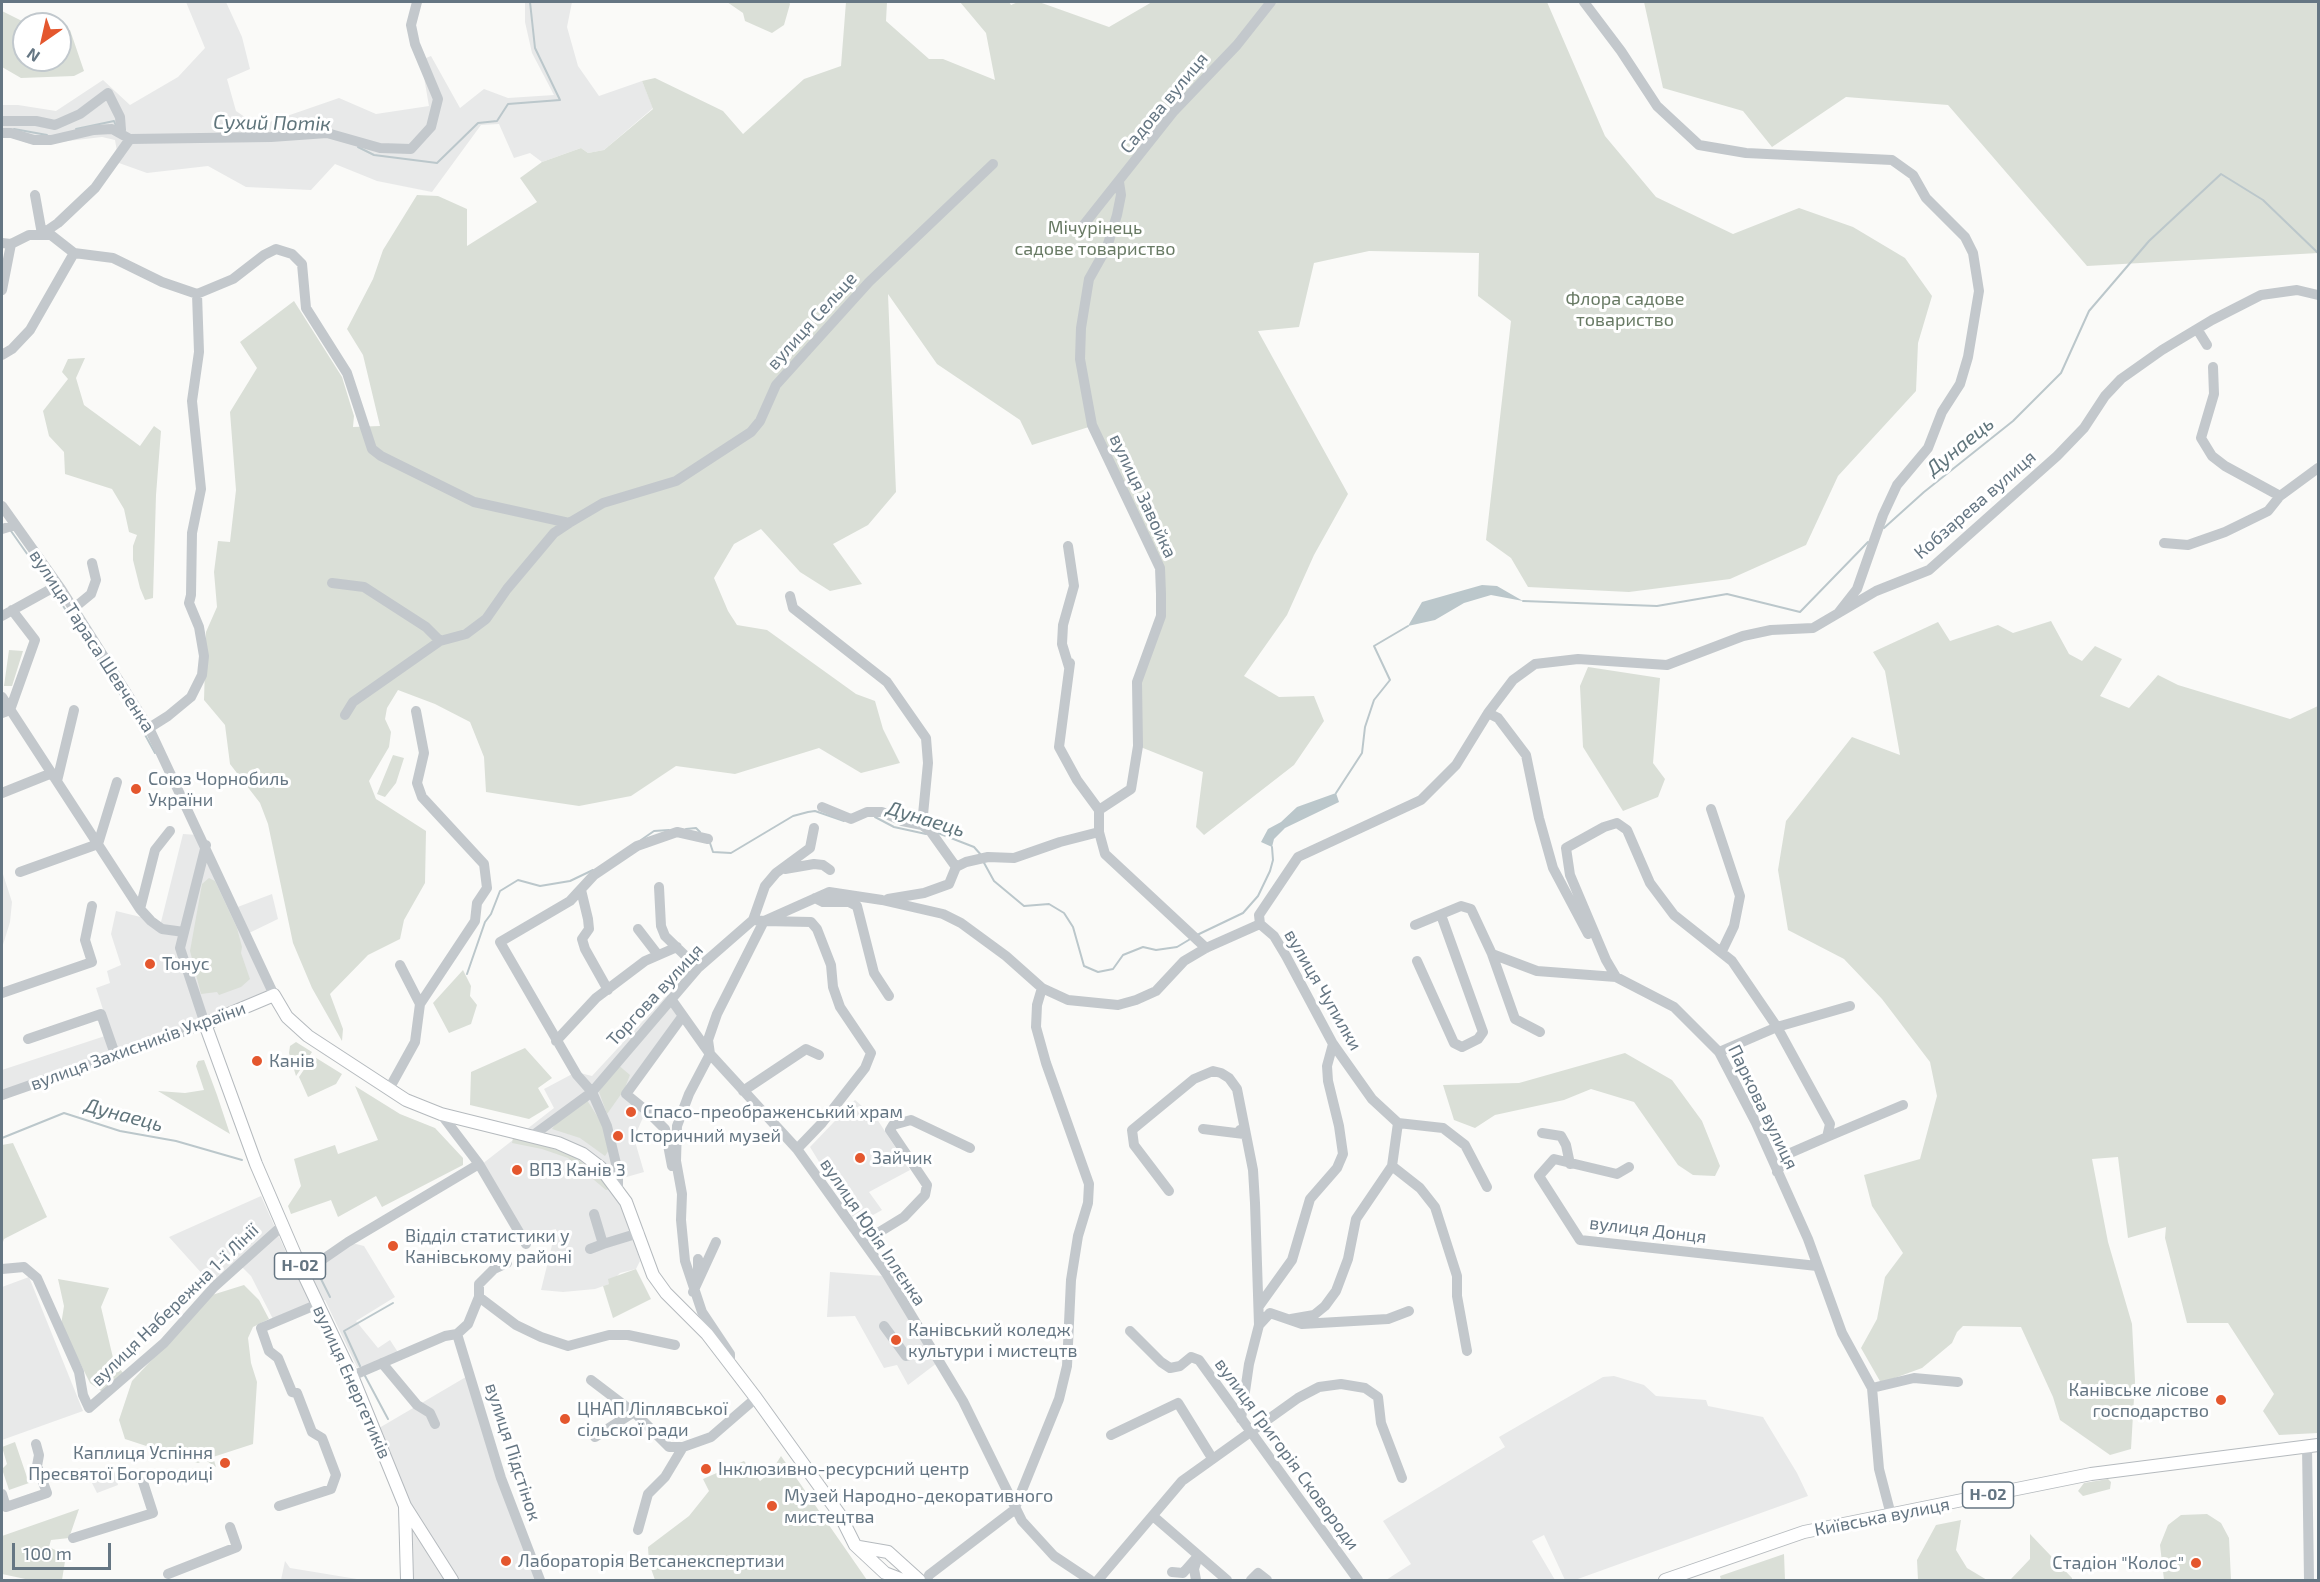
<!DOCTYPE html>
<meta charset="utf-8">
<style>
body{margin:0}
#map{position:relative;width:2320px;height:1582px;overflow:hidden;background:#fafaf8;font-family:"Exo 2",sans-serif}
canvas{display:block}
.frame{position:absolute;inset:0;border:3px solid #657683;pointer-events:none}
.north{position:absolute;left:12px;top:12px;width:60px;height:60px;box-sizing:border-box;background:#fff;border:2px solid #c1c8cd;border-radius:50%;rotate:214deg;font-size:16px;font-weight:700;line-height:24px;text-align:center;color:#657683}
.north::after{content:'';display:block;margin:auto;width:21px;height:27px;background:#e4572e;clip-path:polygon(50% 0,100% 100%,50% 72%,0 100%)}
.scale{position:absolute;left:12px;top:1543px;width:99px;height:27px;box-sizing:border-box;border:3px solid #657683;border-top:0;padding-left:8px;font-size:18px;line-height:21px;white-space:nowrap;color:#657683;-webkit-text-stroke:4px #fff;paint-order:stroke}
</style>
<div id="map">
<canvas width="2320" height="1582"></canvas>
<div class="frame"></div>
<div class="north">N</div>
<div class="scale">100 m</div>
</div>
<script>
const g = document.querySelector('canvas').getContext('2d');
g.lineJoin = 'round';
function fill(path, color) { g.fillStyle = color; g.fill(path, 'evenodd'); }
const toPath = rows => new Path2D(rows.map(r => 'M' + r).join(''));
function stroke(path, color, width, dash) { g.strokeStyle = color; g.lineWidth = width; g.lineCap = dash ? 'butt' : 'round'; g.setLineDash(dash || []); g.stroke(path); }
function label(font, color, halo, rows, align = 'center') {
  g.font = font + ' "Exo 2",sans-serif'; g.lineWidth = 6; g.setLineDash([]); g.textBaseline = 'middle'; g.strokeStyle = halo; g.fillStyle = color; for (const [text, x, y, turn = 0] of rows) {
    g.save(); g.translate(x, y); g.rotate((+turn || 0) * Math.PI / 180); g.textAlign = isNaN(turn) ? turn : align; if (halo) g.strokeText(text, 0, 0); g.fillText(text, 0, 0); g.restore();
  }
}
fill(toPath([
 [186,2,226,2,242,37,250,69,227,79,236,111,258,126,339,98,376,114,429,106,421,60,431,56,460,108,484,89,508,98,554,95,532,53,525,22,525,2,572,2,567,27,578,66,599,96,642,81,653,108,604,150,588,153,581,148,542,162,530,153,514,158,499,124,481,125,432,192,377,181,335,164,311,190,246,187,208,166,147,173,119,163,115,140,102,137,34,145,9,137,2,138,2,105,18,105,56,111,103,80,130,105,178,77,205,48],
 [183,834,198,835,235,908,272,894,278,919,247,934,274,995,2,1095,2,1070,111,1034,96,988,110,983,107,971,121,965,111,934,116,911,161,922],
 [2,871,12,902,10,922,2,948],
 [666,996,680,1018,625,1089,648,1106,634,1138,644,1172,623,1178,623,1203,640,1261,636,1269,620,1273,609,1284,595,1289,563,1292,541,1290,556,1229,542,1232,526,1244,477,1168,554,1108,544,1089,576,1072,592,1076],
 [855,1100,877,1119,910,1170,869,1192,882,1210,857,1224,810,1147],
 [261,1196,297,1277,348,1242,364,1246,395,1297,356,1321,378,1348,390,1340,401,1357,367,1372,357,1367,325,1300,274,1321,251,1276,242,1267,214,1287,169,1237],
 [830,1272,884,1276,937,1363,908,1385,897,1365,884,1368,855,1316,827,1317],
 [29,1277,83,1411,2,1440,2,1287],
 [471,1374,540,1580,407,1580,405,1506,374,1431],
 [1614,1376,1644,1385,1656,1396,1706,1400,1708,1406,1763,1417,1797,1473,1808,1496,1575,1580,1565,1580,1544,1535,1532,1541,1555,1580,1386,1580,1411,1564,1383,1521,1505,1447,1499,1437,1603,1377],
 [113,1467,118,1485,97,1493,89,1477],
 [285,1561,290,1568,363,1580,281,1580]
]), '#e8e9e9');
fill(toPath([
 [727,2,789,2,790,4,784,25,772,33,745,21,743,13],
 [846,2,887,2,886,21,929,59,943,59,995,80,986,33,960,2,1009,2,1011,5,1018,2,1039,2,1109,27,1152,2,1547,2,1605,136,1656,197,1733,234,1799,208,1853,227,1905,258,1932,296,1918,343,1916,391,1838,476,1806,545,1730,579,1629,592,1528,587,1511,558,1486,540,1511,321,1478,296,1479,253,1369,251,1314,263,1299,327,1258,331,1348,494,1314,555,1287,615,1244,676,1279,697,1314,696,1324,721,1294,765,1204,835,1196,827,1203,772,1138,746,1137,682,1161,616,1160,568,1092,426,1032,445,1020,420,937,364,888,294,896,492,868,525,833,544,862,584,830,591,800,572,761,529,734,544,714,578,728,611,737,625,767,630,856,694,875,701,883,729,900,763,861,773,819,748,735,774,676,766,631,796,579,806,505,795,486,792,484,757,470,722,435,704,398,690,387,708,385,719,391,732,389,747,369,781,376,799,426,831,425,883,404,920,400,939,368,955,330,994,343,1029,342,1041,312,988,293,943,268,824,260,803,230,764,225,725,204,700,206,632,217,607,214,572,218,541,230,542,236,490,230,412,257,368,240,342,294,301,342,377,354,416,353,427,380,426,363,355,347,329,373,279,383,250,417,195,438,196,467,209,467,246,537,202,520,178,542,162,581,148,588,153,604,150,653,109,642,81,655,78,723,111,743,134,804,79,841,66],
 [1644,2,2318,2,2318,253,2087,266,1948,105,1846,97,1772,147,1743,111,1663,88],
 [2,11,28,24,24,24,24,60,60,60,60,30,70,30,84,71,74,76,21,78,2,67],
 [85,358,76,378,84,405,140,446,154,426,161,431,156,495,153,598,145,600,140,588,133,560,133,546,137,535,129,532,124,509,112,489,65,474,64,452,49,436,43,411,68,379,62,372,68,359],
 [2051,621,2069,654,2082,661,2095,646,2122,659,2100,696,2129,708,2158,675,2178,685,2290,719,2318,706,2318,1433,2279,1435,2263,1411,2274,1394,2228,1323,2187,1323,2165,1238,2166,1227,2128,1238,2118,1157,2092,1159,2108,1242,2132,1324,2135,1381,2131,1449,2110,1455,2060,1420,2053,1397,2021,1327,1963,1326,1957,1332,1952,1343,1922,1368,1881,1383,1861,1348,1877,1319,1885,1277,1903,1253,1872,1206,1864,1175,1920,1159,1937,1096,1930,1062,1882,999,1844,959,1788,930,1778,870,1786,821,1852,737,1900,755,1885,671,1873,652,1938,622,1950,641,1998,625,2013,633],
 [9,650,23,651,12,686,4,686],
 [1588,667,1660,678,1653,763,1665,779,1658,797,1623,811,1583,747,1580,686],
 [393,755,404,758,396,783,385,797,377,794],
 [209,878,215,881,237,928,242,947,241,953,250,979,241,987,219,995,217,992,201,994,190,951,202,884],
 [463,970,471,986,470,996,477,1005,471,1024,449,1033,433,1003],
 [296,1042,312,1052,296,1076,289,1053,290,1046],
 [525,1048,552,1078,538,1088,549,1107,529,1119,470,1105,471,1072],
 [1625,1053,1672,1080,1702,1121,1720,1166,1715,1176,1693,1175,1678,1165,1634,1102,1591,1089,1564,1100,1495,1115,1475,1128,1454,1120,1443,1085,1519,1083],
 [313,1056,342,1074,336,1084,308,1097,299,1077],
 [204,1060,217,1095,230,1134,158,1091,185,1093,204,1090,196,1066,198,1061],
 [617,1064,630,1075,624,1090,607,1114,599,1092],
 [355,1086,400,1114,435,1128,463,1158,463,1165,382,1207,376,1196,338,1217,331,1200,291,1214,288,1206,301,1186,294,1159,335,1145,338,1154,378,1140],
 [587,1100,604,1127,609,1150,605,1156,580,1138,552,1129,560,1118],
 [513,1138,546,1146,574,1157,596,1172,611,1189,606,1190,568,1158,542,1149,512,1143],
 [13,1143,47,1217,4,1239,2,1245,2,1145],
 [636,1269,651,1299,613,1318,603,1286,609,1284,608,1279],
 [58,1279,109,1288,101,1307,114,1362,124,1374,104,1393,90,1383,61,1325,64,1306],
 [244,1285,259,1300,269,1319,253,1327,248,1338,251,1363,257,1382,253,1444,213,1457,216,1467,205,1460,198,1463,125,1439,119,1420,132,1381,212,1295],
 [15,1442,29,1483,9,1490,2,1469,7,1464,2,1447],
 [781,1456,867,1580,655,1580,649,1563,648,1547,689,1516,709,1491,703,1479,744,1461,760,1481,770,1473],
 [2108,1479,2111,1482,2110,1489,2083,1496,2078,1491,2084,1483],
 [79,1509,69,1538,51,1540,49,1547,66,1555,62,1580,30,1580,2,1574,2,1536],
 [2207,1514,2221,1523,2229,1538,2231,1580,2164,1580,2160,1545,2168,1525,2181,1515],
 [1961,1520,1956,1550,1967,1568,1987,1580,1918,1580,1917,1560,1936,1525],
 [2030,1534,2072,1578,2072,1580,2001,1580,2011,1579,2030,1559],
 [1784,1554,1785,1580,1721,1580,1720,1576]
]), '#dadfd7');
fill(toPath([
 [1482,585,1497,586,1523,601,1491,595,1464,603,1435,620,1408,626,1422,602],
 [1336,793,1339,802,1285,828,1274,839,1272,847,1261,842,1268,829,1281,822,1297,807]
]), '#bbc7cb');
stroke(toPath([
 [14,129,47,135],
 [76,129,114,121,116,126],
 [358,147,374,155,437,163,478,123,497,121,508,104,560,100,535,48,530,2],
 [1884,528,1924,492,2013,421,2061,373,2089,311,2149,241,2221,174,2263,200,2318,253],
 [11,531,49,585],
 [54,592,137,720,155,753],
 [1523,601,1657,606,1727,594,1800,612,1868,542],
 [1336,793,1362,753,1365,727,1374,700,1390,680,1374,646,1408,626],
 [875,817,894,827,926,834],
 [686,829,696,828,700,832],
 [938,833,974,847,982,856],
 [641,840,654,831,669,830],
 [710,843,713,852,731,853,793,816,808,812,815,811,844,821],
 [983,861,994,881,1024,906,1049,904,1064,913,1073,927,1084,966,1098,972,1113,969,1123,955,1143,947,1156,950,1177,947,1192,938],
 [1197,935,1243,913,1258,896,1270,871,1273,860,1272,847],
 [467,974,485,922,491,914,500,891,518,880,540,886,570,881,593,870],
 [2,1138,64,1113,120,1131,176,1141,242,1160],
 [317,1271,330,1297],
 [360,1366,344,1331,393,1303],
 [364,1374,388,1419]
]), '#bbc7cb', 2);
const major = toPath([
 [405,1507,407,1580],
 [859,1547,888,1552,919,1580],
 [452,1580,405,1506,352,1376,303,1273,256,1164,205,1024,274,995,287,1017,308,1036,406,1100,441,1114,558,1143,583,1154,600,1167,626,1202,653,1275,666,1293,707,1334,756,1398,840,1515,855,1545,885,1573,903,1580],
 [1665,1580,1804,1532,2091,1474,2318,1445]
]);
stroke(major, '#b5babe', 14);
stroke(toPath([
 [1584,2,1621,51,1657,106,1699,145,1746,153,1892,160,1913,175,1926,198,1965,237,1973,253,1979,291,1968,357,1960,384,1942,412,1928,448,1897,485,1883,515,1857,589,1839,612],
 [2,121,36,121,55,125,80,114,108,93,120,117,121,130],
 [2,133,11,133,34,140,51,140,94,130,112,129,130,139,271,137,327,133,380,148,411,149,431,127,438,99,415,44,411,25,417,2],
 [35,195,42,234],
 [1082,227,1174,111,1237,45,1271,2],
 [42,234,58,223,95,188,130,139],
 [2,243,11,244,29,235,51,235,74,253,113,258,162,282,197,294,233,279,264,255,276,249,292,254,302,264,306,308,347,373,372,449,381,456,474,502,569,523,603,503,676,481,751,432,760,421,776,385,869,282,993,164],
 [2,290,11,244],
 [2197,329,2207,345],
 [2,355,12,349,30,330,74,253],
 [2213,367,2214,394,2201,438,2212,456,2225,466,2280,496],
 [2,506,61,589,149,728,274,995],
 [2,529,15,525],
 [2164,543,2188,545,2225,532,2268,511,2280,496,2318,468],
 [1068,546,1074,586,1063,625,1062,644,1069,667],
 [332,583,364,587,426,627,440,641],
 [790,596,793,608,887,682,926,738,928,763,922,825],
 [74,608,91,594,96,580,92,563],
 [2,616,58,585],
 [1070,663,1059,747,1077,780,1099,810],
 [2,697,140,909],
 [2,713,10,710,35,640,12,610],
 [1488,713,1498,718,1526,755,1539,818,1553,868,1588,934],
 [345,715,353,702,440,641,466,634,486,619,507,589,554,533,569,523],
 [149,728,168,716,191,697,202,675,204,656,199,627,189,603,191,595,192,533,201,489,192,401,199,352,197,294],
 [57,781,74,710],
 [2,793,52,773],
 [822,807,851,819,867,812,882,812,902,821,922,825,931,832,956,867],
 [1711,809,1740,896,1734,926,1722,951],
 [1099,810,1131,789,1138,746,1137,682,1161,616,1161,594,1160,568,1092,425,1080,359,1081,328,1089,279,1107,247,1117,215,1121,195,1119,182],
 [170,831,155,850,140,909,151,921,162,929,184,932],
 [1099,832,1105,854,1206,948],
 [785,869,814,864,823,865,830,870],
 [20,872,98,844,117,782],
 [659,887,661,926,665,936,698,968],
 [581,890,588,919,589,929,582,939,585,949,608,990],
 [815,898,823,902,849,902,857,906,874,973,889,996],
 [888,899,924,893,949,884,956,867,966,862,988,857,1014,858,1060,842,1099,832,1099,810],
 [753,920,765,886,776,873,810,848,814,828],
 [1260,924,1274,936,1286,956,1333,1044,1372,1099,1398,1123,1392,1166,1356,1219,1348,1259,1336,1291,1325,1306,1314,1315,1291,1319],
 [1415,925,1461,906,1471,909,1492,954,1515,1019,1540,1032],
 [638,929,658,955],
 [1492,954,1537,971,1616,977,1674,1007,1719,1052,1756,1123,1808,1239,1842,1333,1872,1388,1879,1469,1891,1515],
 [1417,961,1454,1043,1462,1047,1478,1039,1483,1032,1441,915],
 [400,965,420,1004],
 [1616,977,1606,960,1570,875,1566,848,1604,827,1617,823,1627,830,1650,883,1674,915,1732,961,1777,1027,1830,1124,1827,1137,1788,1154,1777,1172],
 [2,993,92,962,85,940,92,906],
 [671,999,710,1054,797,1149,886,1273,963,1401,1022,1521,1054,1556,1090,1580],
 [28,1039,101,1014,116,1057],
 [556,1041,596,998,645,961,677,947],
 [1719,1052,1777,1027,1850,1006],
 [389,1089,415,1042,420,1004,475,921,477,903,487,888,484,864,422,797,417,783,424,753,416,711],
 [743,1091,806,1049,819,1055],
 [2,1095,205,1024,180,948,206,845],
 [441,1114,479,1164,526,1244],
 [1398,1123,1443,1128,1465,1145,1487,1187],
 [1203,1129,1244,1134,1240,1130],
 [1542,1133,1561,1136,1566,1145,1570,1164],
 [532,1136,592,1092,698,968,753,920,764,921,829,892,882,900,943,914,961,923,1006,956,1042,988,1068,1000,1118,1005,1136,1000,1156,991,1184,961,1206,948,1260,924,1259,915,1298,857,1421,800,1456,765,1488,713,1513,680,1535,664,1578,659,1667,665,1743,636,1771,630,1813,628,1876,591,1929,570,2057,456,2084,428,2105,396,2121,379,2162,350,2212,320,2261,295,2297,290,2318,295],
 [1827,1137,1903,1105],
 [672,1166,665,1129,648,1112,626,1094,682,1017],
 [1392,1166,1420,1188,1435,1207,1457,1276,1457,1296,1467,1351],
 [1629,1167,1617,1174,1554,1159,1539,1176,1580,1240,1817,1266],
 [618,1188,618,1172,607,1126,592,1092,577,1075,500,942,570,901,594,875,637,846,677,832,708,839],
 [1169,1191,1134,1145,1132,1130,1194,1079,1213,1071,1221,1073,1229,1078,1237,1089,1253,1170,1255,1203,1259,1325,1249,1364,1241,1419],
 [594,1214,603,1244,639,1233],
 [868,1239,904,1217,925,1195,927,1185,890,1130,893,1125,911,1120,970,1148],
 [590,1249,603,1244],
 [698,1259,698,1278],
 [507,1263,494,1269,479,1284,479,1297,516,1325,541,1337,568,1346,609,1335,628,1335,675,1345],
 [2,1269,24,1267,37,1278,79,1372,83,1395,89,1408,164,1343,214,1287,283,1225],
 [303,1273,348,1242,479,1164],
 [693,1292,716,1242],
 [1259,1306,1292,1260,1310,1199,1337,1168,1343,1154,1339,1126,1328,1081,1327,1066,1333,1044],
 [1259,1325,1270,1313,1302,1324,1388,1319,1409,1311],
 [884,1326,906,1356,930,1350],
 [1130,1331,1161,1362,1170,1368,1180,1366,1191,1357,1199,1360,1358,1580],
 [457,1334,501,1478,540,1580],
 [457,1334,468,1324,479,1297],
 [382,1363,417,1405,430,1413,435,1424],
 [730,1364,730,1354,702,1312,685,1261,681,1220,682,1194,676,1161,677,1126,689,1094,710,1054,708,1040,717,1014,764,921,811,922,817,929,831,965,833,987,840,1007,871,1053,865,1068,822,1123,797,1149],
 [352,1376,445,1336,457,1334],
 [591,1380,637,1415,669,1447,683,1447,711,1437,756,1398],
 [1872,1388,1914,1378,1958,1382],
 [1111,1435,1178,1403,1212,1458],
 [595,1437,634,1412],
 [2307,1447,2309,1580],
 [2,1494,6,1507,47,1493,37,1466,39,1455,36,1444],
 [279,1506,331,1489,336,1475,322,1438,312,1432,297,1393,292,1392,278,1358,269,1351,261,1328,318,1304],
 [1153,1516,1227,1580],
 [638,1530,648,1494,665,1477,683,1447],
 [73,1538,153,1513,143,1482],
 [1172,1572,1183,1573,1198,1556,1194,1569,1196,1580],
 [168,1574,237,1547,230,1527],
 [927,1580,929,1575,1014,1510,1059,1399,1067,1366,1071,1280,1078,1236,1088,1203,1089,1184,1046,1063,1036,1027,1037,1005,1042,988],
 [1098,1580,1182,1481,1298,1398,1319,1387,1341,1384,1365,1388,1378,1397,1381,1423,1402,1478],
 [1251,1580,1258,1573,1267,1580]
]), '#c3c8cc', 10);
stroke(major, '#fff', 12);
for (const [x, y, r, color] of [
 [136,789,6,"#e4572e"],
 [150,964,6,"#e4572e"],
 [257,1061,6,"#e4572e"],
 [631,1112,6,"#e4572e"],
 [618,1136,6,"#e4572e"],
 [860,1158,6,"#e4572e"],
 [517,1170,6,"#e4572e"],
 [393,1246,6,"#e4572e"],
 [896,1340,6,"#e4572e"],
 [2221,1400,6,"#e4572e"],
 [565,1419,6,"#e4572e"],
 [225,1463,6,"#e4572e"],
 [706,1469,6,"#e4572e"],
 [772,1506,6,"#e4572e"],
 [506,1561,6,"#e4572e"],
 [2196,1563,6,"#e4572e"]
]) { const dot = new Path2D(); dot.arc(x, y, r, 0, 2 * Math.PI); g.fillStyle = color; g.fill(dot); stroke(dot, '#fff', 2); }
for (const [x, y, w] of [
 [300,1266,51],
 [1988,1495,51]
]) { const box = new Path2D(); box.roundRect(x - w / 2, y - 13, w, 26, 4.5); g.fillStyle = '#fff'; g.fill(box); stroke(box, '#657683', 1.5); }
label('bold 16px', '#657683', null, [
 ["Н-02",300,1266],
 ["Н-02",1988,1495]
]);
label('18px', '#657683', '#fff', [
 ["Садова вулиця",1164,103,-50],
 ["вулиця Сельце",812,321,-48],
 ["вулиця Завойка",1143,496,65],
 ["Кобзарева вулиця",1975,505,-41],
 ["вулиця Тараса Шевченка",92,641,57],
 ["вулиця Чупилки",1323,990,60],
 ["Торгова вулиця",655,995,-47],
 ["вулиця Захисників України",138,1046,-20],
 ["Паркова вулиця",1763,1107,64],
 ["вулиця Донця",1648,1230,7],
 ["вулиця Юрія Іллєнка",873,1232,56],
 ["вулиця Набережна 1-ї Лінії",175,1305,-44],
 ["вулиця Енергетиків",352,1382,66],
 ["вулиця Підстінок",513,1452,72],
 ["вулиця Григорія Сковороди",1287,1454,54],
 ["Київська вулиця",1882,1517,-11]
]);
label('18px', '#687a64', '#fff', [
 ["Мічурінець",1095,228],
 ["садове товариство",1095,249],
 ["Флора садове",1625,299],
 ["товариство",1625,320]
]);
label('18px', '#657683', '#fff', [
 ["Союз Чорнобиль",148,779],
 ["України",148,800],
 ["Тонус",162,964],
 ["Канів",269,1061],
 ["Спасо-преображенський храм",643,1112],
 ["Історичний музей",630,1136],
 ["Зайчик",872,1158],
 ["ВПЗ Канів 3",529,1170],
 ["Відділ статистики у",405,1236],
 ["Канівському районі",405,1257],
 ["Канівський коледж",908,1330],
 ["культури і мистецтв",908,1351],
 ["Канівське лісове",2209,1390,"right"],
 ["господарство",2209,1411,"right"],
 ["ЦНАП Ліплявської",577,1409],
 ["сільскої ради",577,1430],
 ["Каплиця Успіння",213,1453,"right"],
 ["Пресвятої Богородиці",213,1474,"right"],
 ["Інклюзивно-ресурсний центр",718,1469],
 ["Музей Народно-декоративного",784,1496],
 ["мистецтва",784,1517],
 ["Лабораторія Ветсанекспертизи",518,1561],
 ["Стадіон \"Колос\"",2184,1563,"right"]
], 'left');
label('italic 20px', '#60757c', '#fff', [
 ["Сухий Потік",272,123,1],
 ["Дунаець",1960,446,-39],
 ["Дунаець",926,819,17],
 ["Дунаець",124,1115,15]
]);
</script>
